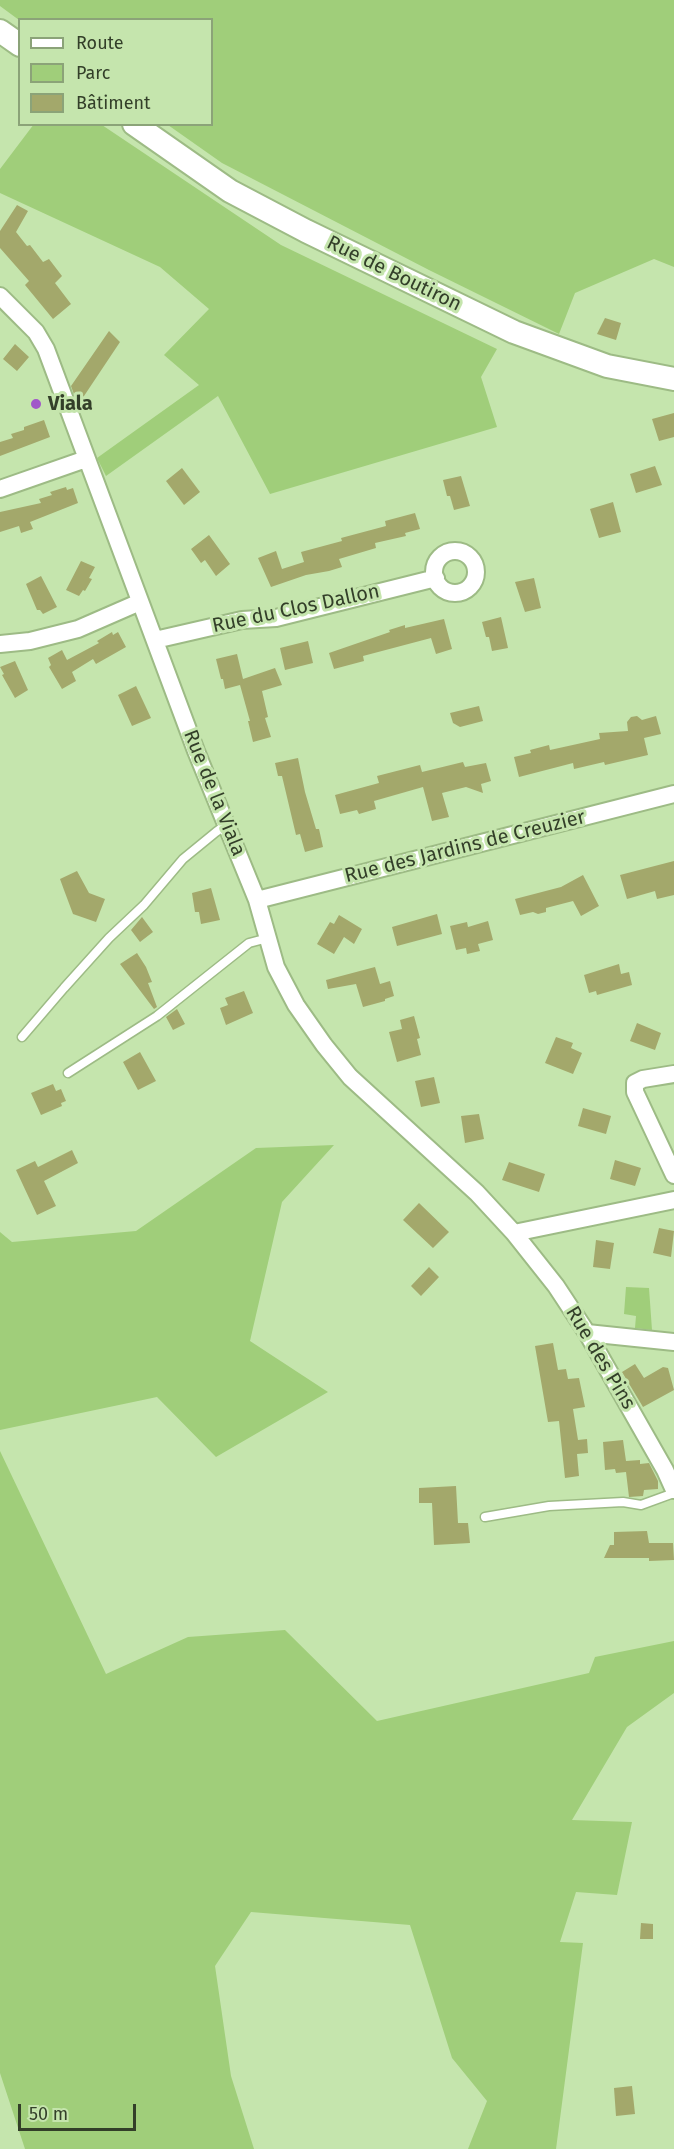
<!DOCTYPE html>
<meta charset="utf-8">
<style>
body{margin:0}
#map{position:relative;width:674px;height:2149px;overflow:hidden;background:#c5e5ad;font-family:"Fira Sans",sans-serif}
canvas{display:block}
.legend{position:absolute;left:18px;top:18px;width:195px;height:108px;box-sizing:border-box;background:#c5e5ad;border:2px solid #8ba378;margin:0;padding:8px 10px;list-style:none;font-size:18px;color:#333f29}
.legend li{display:flex;align-items:center;gap:12px;height:30px}
.legend b{width:30px;border:2px solid #8ba378}
.scale{position:absolute;left:18px;top:2104px;width:118px;height:27px;box-sizing:border-box;border:3px solid #333f29;border-top:0;padding-left:8px;font-size:18px;line-height:21px;white-space:nowrap;color:#333f29;-webkit-text-stroke:4px #c5e5ad;paint-order:stroke}
</style>
<div id="map">
<canvas width="674" height="2149"></canvas>
<ul class="legend">
<li><b style="height:8px;background:#fff"></b>Route</li>
<li><b style="height:16px;background:#a0ce7a"></b>Parc</li>
<li><b style="height:16px;background:#a3a86b"></b>Bâtiment</li>
</ul>
<div class="scale">50 m</div>
</div>
<script>
const g = document.querySelector('canvas').getContext('2d');
g.lineJoin = 'round';
function fill(path, color) { g.fillStyle = color; g.fill(path, 'evenodd'); }
const toPath = rows => new Path2D(rows.map(r => 'M' + r).join(''));
function stroke(path, color, width, dash) { g.strokeStyle = color; g.lineWidth = width; g.lineCap = dash ? 'butt' : 'round'; g.setLineDash(dash || []); g.stroke(path); }
function label(font, color, halo, rows, align = 'center') {
  g.font = font + ' "Fira Sans",sans-serif'; g.lineWidth = 6; g.setLineDash([]); g.textBaseline = 'middle'; g.strokeStyle = halo; g.fillStyle = color; for (const [text, x, y, turn = 0] of rows) {
    g.save(); g.translate(x, y); g.rotate((+turn || 0) * Math.PI / 180); g.textAlign = isNaN(turn) ? turn : align; if (halo) g.strokeText(text, 0, 0); g.fillText(text, 0, 0); g.restore();
  }
}
fill(toPath([
 [0,0,674,0,674,267,654,259,575,293,559,334,429,270,222,163,168,125,212,124,212,20,19,20,0,6],
 [34,124,102,125,281,245,497,349,481,377,497,427,270,494,218,396,106,476,97,458,199,385,164,355,209,309,160,267,0,193,0,169],
 [334,1145,282,1202,250,1341,328,1392,216,1457,157,1397,0,1430,0,1232,12,1242,136,1231,256,1148],
 [626,1287,649,1288,652,1330,635,1328,636,1316,624,1314],
 [0,1451,106,1674,188,1637,285,1630,377,1721,589,1673,595,1657,674,1641,674,1693,627,1727,572,1820,632,1822,617,1895,576,1892,560,1942,583,1943,556,2149,468,2149,487,2101,452,2058,410,1925,251,1912,215,1966,231,2076,254,2149,25,2149,0,2073]
]), '#a0ce7a');
fill(toPath([
 [17,205,28,211,16,232,27,246,30,245,43,262,49,259,62,276,55,283,71,304,53,319,25,285,29,281,0,248,0,231],
 [605,318,621,323,616,340,597,334],
 [109,331,120,342,82,399,75,397,71,386],
 [15,344,29,357,17,371,3,359],
 [674,413,674,437,659,441,652,419],
 [44,420,50,437,0,456,0,442,13,438,11,434,24,430,24,427],
 [655,466,662,485,636,493,630,474],
 [182,468,200,492,184,505,166,481],
 [461,476,470,506,454,510,450,496,447,496,443,480],
 [66,487,67,490,73,488,78,503,30,522,33,529,21,533,19,526,0,532,0,512,41,503,39,499,52,495,50,492],
 [613,502,621,532,599,538,590,509],
 [415,513,420,529,405,533,406,536,375,543,376,548,339,559,342,567,329,571,306,575,271,587,258,558,276,551,282,569,304,562,301,552,342,541,341,538,386,526,385,521],
 [209,535,230,564,216,576,205,560,201,563,191,549],
 [81,561,95,567,89,578,92,579,85,591,83,590,79,596,66,590],
 [41,576,57,607,43,614,40,610,37,610,26,584],
 [534,578,541,608,525,612,515,582],
 [501,617,508,648,492,651,489,637,486,637,482,622],
 [444,619,452,649,436,654,431,638,363,656,364,661,334,669,329,653,390,632,389,630,405,625,405,628],
 [112,632,113,635,118,632,126,647,96,664,93,659,72,672,76,681,62,689,49,667,51,665,48,658,62,650,67,660,99,643,97,641],
 [308,641,313,663,285,670,280,648],
 [237,654,243,679,275,668,282,685,262,691,268,717,265,718,271,737,253,742,248,721,250,721,240,685,225,689,223,679,221,679,216,659],
 [15,661,28,690,15,698,2,675,4,674,0,667],
 [136,686,151,718,132,726,118,695],
 [479,706,483,721,460,727,453,723,450,713],
 [637,716,642,720,656,716,661,734,644,738,648,755,605,765,604,762,574,769,573,763,519,777,514,757,531,753,530,750,549,745,550,750,600,739,599,733,628,731,627,722,631,717],
 [298,758,305,792,316,829,319,829,323,847,305,852,300,834,296,835,282,776,278,776,275,763],
 [463,762,465,767,486,763,491,781,481,784,483,793,466,787,442,793,449,817,432,821,423,787,374,801,376,809,359,814,357,810,340,814,335,795,379,783,377,776,420,765,422,772],
 [674,861,674,895,657,899,655,891,627,899,620,875],
 [77,871,89,893,105,899,96,922,73,914,64,890,60,879],
 [583,875,599,906,581,916,573,901,546,908,546,912,538,914,533,912,520,915,515,899,561,887],
 [211,888,220,920,201,924,199,912,195,912,192,893],
 [437,914,442,934,397,946,392,927],
 [339,915,362,929,354,944,344,937,334,954,317,944,330,922,334,924],
 [142,917,153,932,140,942,131,930],
 [488,921,493,940,478,944,480,951,467,954,466,948,456,950,450,926,467,922,468,927],
 [137,953,146,967,152,982,148,983,157,1007,154,1009,120,964],
 [619,964,621,974,629,972,632,985,597,995,596,991,589,993,584,975],
 [375,967,380,984,390,981,394,996,385,999,385,1001,363,1007,356,984,328,989,326,980],
 [244,991,253,1013,226,1025,220,1008,228,1005,225,998],
 [177,1009,185,1024,173,1030,166,1017],
 [414,1016,420,1038,417,1039,421,1055,397,1062,389,1032,402,1029,400,1020],
 [637,1023,661,1033,655,1050,630,1041],
 [556,1037,573,1043,571,1048,582,1053,573,1074,545,1063],
 [140,1052,156,1081,138,1090,123,1062],
 [434,1077,440,1103,421,1107,415,1081],
 [53,1084,56,1091,61,1089,66,1101,61,1103,62,1106,41,1115,31,1093],
 [583,1108,611,1116,606,1134,578,1126],
 [479,1114,484,1139,465,1143,461,1116],
 [72,1150,78,1163,44,1181,56,1206,37,1215,16,1170,35,1161,38,1167],
 [615,1160,641,1168,635,1186,610,1179],
 [509,1162,545,1174,539,1192,502,1180],
 [419,1203,449,1232,433,1248,403,1220],
 [659,1228,674,1231,671,1257,653,1253],
 [596,1240,614,1243,610,1269,593,1267],
 [429,1267,439,1277,421,1296,411,1286],
 [553,1343,558,1370,566,1369,568,1379,579,1378,585,1407,573,1409,578,1440,587,1439,588,1453,577,1454,579,1476,565,1478,559,1421,548,1422,535,1346],
 [635,1364,644,1378,663,1367,668,1368,674,1390,643,1407,622,1372],
 [623,1440,626,1461,640,1460,640,1464,649,1463,658,1481,658,1489,644,1490,643,1496,629,1497,626,1472,616,1473,615,1469,605,1470,603,1442],
 [456,1486,458,1523,468,1523,470,1543,434,1545,432,1503,419,1503,419,1488],
 [647,1531,649,1543,673,1543,674,1560,649,1561,649,1558,604,1558,610,1545,614,1545,614,1532],
 [641,1923,653,1924,653,1939,640,1939],
 [632,2086,635,2114,616,2116,614,2088]
]), '#a3a86b');
const lane = toPath([
 [22,1037,64,988,109,938,144,905,183,859,216,832,227,824],
 [68,1073,157,1016,249,943,268,938],
 [485,1517,549,1506,623,1502,641,1505,674,1493]
]);
const street = toPath([
 [0,296,36,332,46,349,196,751,257,900,276,967,296,1005,324,1045,350,1077,477,1193,514,1233,556,1286,587,1333,665,1470,674,1490],
 [0,489,86,459],
 '434 572a21 21 0 1 1 42 0a21 21 0 1 1-42 0Z',
 [155,640,242,620,276,618,436,578],
 [0,644,30,641,78,629,140,602],
 [257,900,674,794],
 [674,1074,643,1079,635,1083,635,1092,674,1175],
 [514,1233,674,1200],
 [587,1333,674,1342]
]);
const secondary = toPath([
 [0,31,20,45],
 [134,124,230,191,306,231,514,332,607,366,674,379]
]);
stroke(lane, '#9dbb85', 11);
stroke(street, '#9dbb85', 20);
stroke(secondary, '#9dbb85', 26);
stroke(lane, '#fff', 8);
stroke(street, '#fff', 16);
stroke(secondary, '#fff', 22);
for (const [x, y, r, color] of [
 [36,404,6,"#a157c9"]
]) { const dot = new Path2D(); dot.arc(x, y, r, 0, 2 * Math.PI); g.fillStyle = color; g.fill(dot); stroke(dot, '#c5e5ad', 2); }
label('20px', '#333f29', '#c5e5ad', [
 ["Rue de Boutiron",394,274,26],
 ["Rue du Clos Dallon",296,609,-12],
 ["Rue de la Viala",214,793,68],
 ["Rue des Jardins de Creuzier",465,847,-14],
 ["Rue des Pins",600,1358,59]
]);
label('bold 20px', '#333f29', '#c5e5ad', [
 ["Viala",48,404]
], 'left');
</script>
